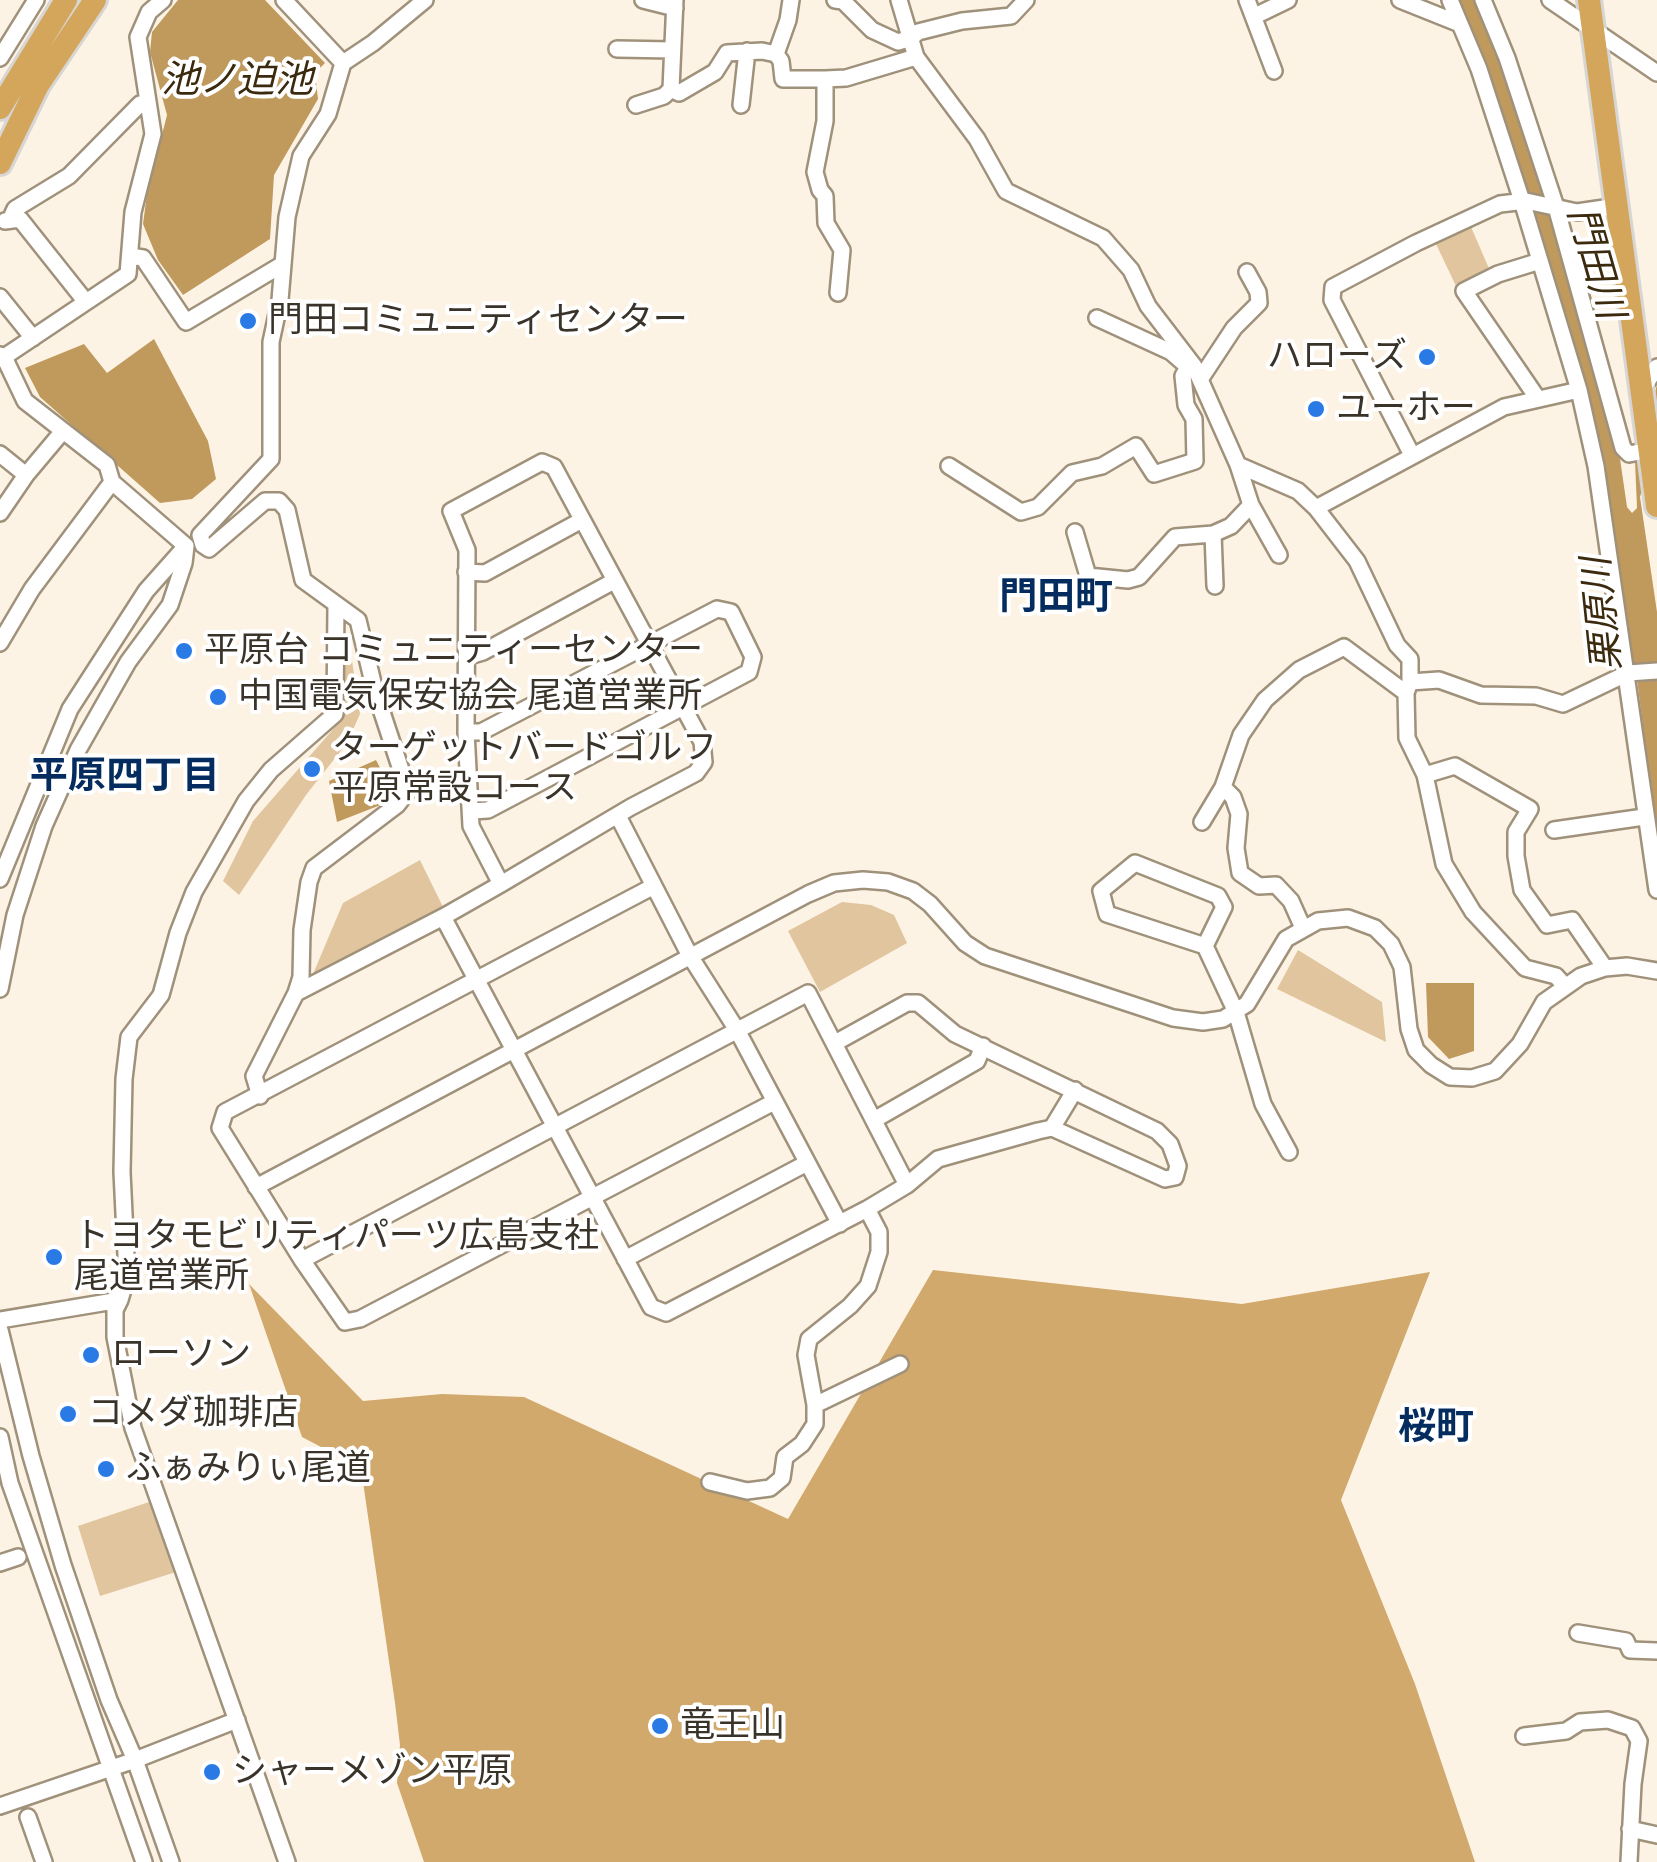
<!DOCTYPE html>
<meta charset="utf-8">
<style>
body{margin:0}
canvas{display:block;background:#fdf3e5}
</style>
<canvas width="1657" height="1862"></canvas>
<script>
const g = document.querySelector('canvas').getContext('2d');
g.lineJoin = 'round';
function fill(path, color) { g.fillStyle = color; g.fill(path, 'evenodd'); }
const toPath = rows => new Path2D(rows.map(r => 'M' + r).join(''));
function stroke(path, color, width, dash) { g.strokeStyle = color; g.lineWidth = width; g.lineCap = dash ? 'butt' : 'round'; g.setLineDash(dash || []); g.stroke(path); }
function label(font, color, halo, rows, align = 'center') {
  g.font = font + ' Montserrat,"Noto Sans JP",sans-serif'; g.lineWidth = 8; g.setLineDash([]); g.textBaseline = 'middle'; g.strokeStyle = halo; g.fillStyle = color; for (const [text, x, y, turn = 0] of rows) {
    g.save(); g.translate(x, y); g.rotate((+turn || 0) * Math.PI / 180); g.textAlign = isNaN(turn) ? turn : align; if (halo) g.strokeText(text, 0, 0); g.fillText(text, 0, 0); g.restore();
  }
}
fill(toPath([
 [1471,227,1491,273,1456,286,1436,244],
 [348,634,360,714,347,743,306,795,239,895,223,881,253,821,342,719,343,647],
 [420,860,443,907,313,974,343,903],
 [842,902,871,905,894,915,907,943,820,992,788,931],
 [1298,950,1382,1002,1386,1042,1277,989],
 [149,1502,176,1572,100,1596,78,1526]
]), '#e0c59e');
fill(toPath([
 [933,1270,1242,1304,1430,1272,1341,1500,1415,1684,1475,1862,424,1862,397,1783,400,1745,395,1703,361,1468,302,1437,249,1284,363,1401,442,1394,524,1397,788,1519]
]), '#d1a96c');
fill(toPath([
 [178,0,265,0,325,63,315,73,318,99,274,175,270,239,183,295,158,260,143,224,147,194,167,115,150,52,152,32],
 [1455,0,1478,0,1503,64,1542,183,1618,445,1627,507,1632,513,1637,508,1635,461,1639,463,1657,384,1657,439,1640,497,1657,612,1657,837,1637,679,1593,437],
 [154,339,208,441,216,479,192,499,160,503,40,397,25,368,84,344,107,373],
 [376,760,396,799,337,822,329,781],
 [1426,983,1474,983,1474,1051,1449,1059,1428,1037]
]), '#c0995c');
const minor = toPath([
 [284,0,343,63],
 [643,0,675,8],
 [675,0,671,89,679,93,715,72,727,53,762,51,776,54,781,61,783,79,825,79],
 [835,0,843,1,872,30,898,42,911,38,918,32,962,21,1011,16,1026,0],
 [899,0,916,57,977,139,1006,191,1103,238,1131,270,1148,306,1194,366,1238,465,1298,491,1316,508,1357,561,1397,645,1410,659,1410,682,1406,693,1407,738,1425,775,1444,864,1473,912,1525,968,1556,976,1565,986],
 [1247,0,1274,71],
 [1400,0,1460,24],
 [1450,0,1479,69,1522,201,1579,390,1596,466,1657,890],
 [1483,0,1507,58,1556,207,1623,448,1629,454,1650,450],
 [1550,0,1657,73],
 [1255,16,1288,0],
 [617,49,672,50],
 [776,54,788,20,791,0],
 [0,58,36,0],
 [636,105,664,96,671,89],
 [741,105,747,51],
 [10,220,15,209,69,176,140,104,148,102],
 [5,221,20,219,86,302],
 [130,256,143,258,186,322,283,264],
 [838,293,842,250,826,223,825,196,820,190,815,172,825,121,825,79,846,78,916,57],
 [0,297,33,338],
 [1097,318,1171,352,1186,365],
 [0,355,4,357,25,401,107,465,112,482,186,546],
 [4,357,128,274,133,212,153,134,138,37,149,12,163,0],
 [1201,378,1234,328,1259,303,1258,292,1247,272],
 [1643,388,1657,367],
 [1538,399,1464,291,1498,274,1540,261],
 [0,454,26,475],
 [1412,455,1332,300,1333,287,1416,243,1500,204,1526,201,1577,212,1618,206],
 [949,466,1021,512,1038,507,1072,473,1102,466,1136,446,1154,474,1195,461,1194,419,1186,405,1183,376,1188,367],
 [1251,505,1279,555],
 [1316,508,1504,407,1579,390],
 [0,513,26,475,63,431],
 [1075,532,1088,576,1128,580,1139,577,1175,537,1213,534,1231,526,1251,505,1238,465],
 [1213,534,1215,586],
 [466,572,485,573,582,520],
 [0,643,32,589,112,482],
 [466,657,483,652,614,581],
 [1410,682,1439,680,1481,695,1536,696,1563,704,1628,673,1657,671],
 [466,732,481,732,717,609,731,612,753,657,749,672,488,810,471,811],
 [1425,775,1455,766,1530,809,1516,832,1516,856,1522,890,1547,925,1572,920,1605,968],
 [1223,787,1233,797,1239,814,1236,848,1240,873,1259,886,1276,885,1291,901,1303,928],
 [618,816,690,956,737,1030,840,1224],
 [1202,822,1223,787,1241,735,1265,700,1299,670,1344,647,1406,693],
 [1554,830,1644,817],
 [0,879,70,709,146,591,186,546],
 [654,886,225,1112,220,1128,302,1260,345,1322,360,1319,774,1102],
 [443,917,651,1307,666,1313,867,1209,907,1185,938,1159,1038,1131,1052,1128,1165,1179,1175,1177,1178,1166,1170,1144,1157,1131,955,1034,918,1003,907,1003,835,1043],
 [1205,946,1224,907,1218,896,1135,863,1101,891,1107,914,1205,946,1236,1012,1263,1104,1289,1152],
 [0,989,15,915,44,826,78,750,128,662,170,605,184,563,186,546],
 [296,993,301,977,302,930,309,882,314,868,397,805,408,791,375,691,358,620,303,580,287,510,279,501,265,501,209,549,203,545,200,535,271,459,271,342,280,300,287,217,301,156,328,114,343,63,373,43,425,0],
 [260,1096,254,1076,296,993,443,917,501,884,631,807,696,773,704,762,702,742,554,467,542,462,451,511,467,550,466,732,471,826,501,884],
 [874,1120,977,1061,983,1046],
 [1052,1128,1075,1090],
 [256,1187,808,894,834,883,863,880,888,882,913,891,930,904,965,943,985,956,1173,1018,1203,1022,1223,1019,1247,1004,1286,939,1318,921,1348,918,1375,928,1391,944,1402,967,1409,1029,1416,1050,1431,1065,1450,1077,1472,1078,1495,1071,1520,1044,1544,1002,1581,976,1605,968,1627,966,1657,971],
 [625,1259,807,1163],
 [302,1260,808,993,907,1185],
 [120,1300,115,1310,115,1337,133,1428,287,1862],
 [0,1320,120,1300,127,1276,122,1172,124,1079,129,1037,161,995,178,933,194,892,246,801,271,770,335,714,336,604],
 [0,1330,31,1456,63,1565,109,1700,135,1760,171,1862],
 [815,1405,900,1364],
 [0,1437,10,1483,144,1862],
 [710,1482,747,1491,770,1488,782,1478,785,1457,802,1444,815,1424,815,1405,806,1355,809,1339,850,1306,868,1286,879,1252,879,1232,867,1209],
 [0,1563,18,1557],
 [1578,1633,1626,1641,1630,1650,1657,1651],
 [1524,1736,1566,1731,1580,1722,1608,1720,1632,1728,1639,1741,1633,1784,1629,1862],
 [0,1806,135,1760,237,1720],
 [28,1817,44,1862],
 [1630,1829,1657,1835]
]);
const highway = toPath([
 [1589,0,1657,506],
 [0,108,66,0],
 [0,163,38,85,95,0]
]);
stroke(minor, '#a0917b', 20);
stroke(highway, '#d8d6d4', 28);
stroke(minor, '#fff', 15);
stroke(highway, '#d4a65c', 22);
for (const [x, y, r, color] of [
 [248,321,10,"#2a7ae6"],
 [1427,357,10,"#2a7ae6"],
 [1316,409,10,"#2a7ae6"],
 [184,651,10,"#2a7ae6"],
 [218,697,10,"#2a7ae6"],
 [312,769,10,"#2a7ae6"],
 [54,1257,10,"#2a7ae6"],
 [91,1355,10,"#2a7ae6"],
 [68,1414,10,"#2a7ae6"],
 [106,1469,10,"#2a7ae6"],
 [660,1726,10,"#2a7ae6"],
 [212,1772,10,"#2a7ae6"]
]) { const dot = new Path2D(); dot.arc(x, y, r, 0, 2 * Math.PI); g.fillStyle = color; g.fill(dot); stroke(dot, '#fff', 4); }
label('35px', '#3a332a', '#fff', [
 ["門田コミュニティセンター",268,321],
 ["ハローズ",1407,357,"right"],
 ["ユーホー",1336,409],
 ["平原台 コミュニティーセンター",204,651],
 ["中国電気保安協会 尾道営業所",238,697],
 ["ターゲットバードゴルフ",332,749],
 ["平原常設コース",332,789],
 ["トヨタモビリティパーツ広島支社",74,1237],
 ["尾道営業所",74,1277],
 ["ローソン",111,1355],
 ["コメダ珈琲店",88,1414],
 ["ふぁみりぃ尾道",126,1469],
 ["竜王山",680,1726],
 ["シャーメゾン平原",232,1772]
], 'left');
label('italic 38px', '#3b2a0e', '#fff', [
 ["池ノ迫池",237,81],
 ["門田川",1595,263,74],
 ["栗原川",1603,614,-96]
]);
label('bold 38px', '#042c5e', '#fff', [
 ["門田町",1056,598],
 ["平原四丁目",125,777],
 ["桜町",1436,1428]
]);
</script>
